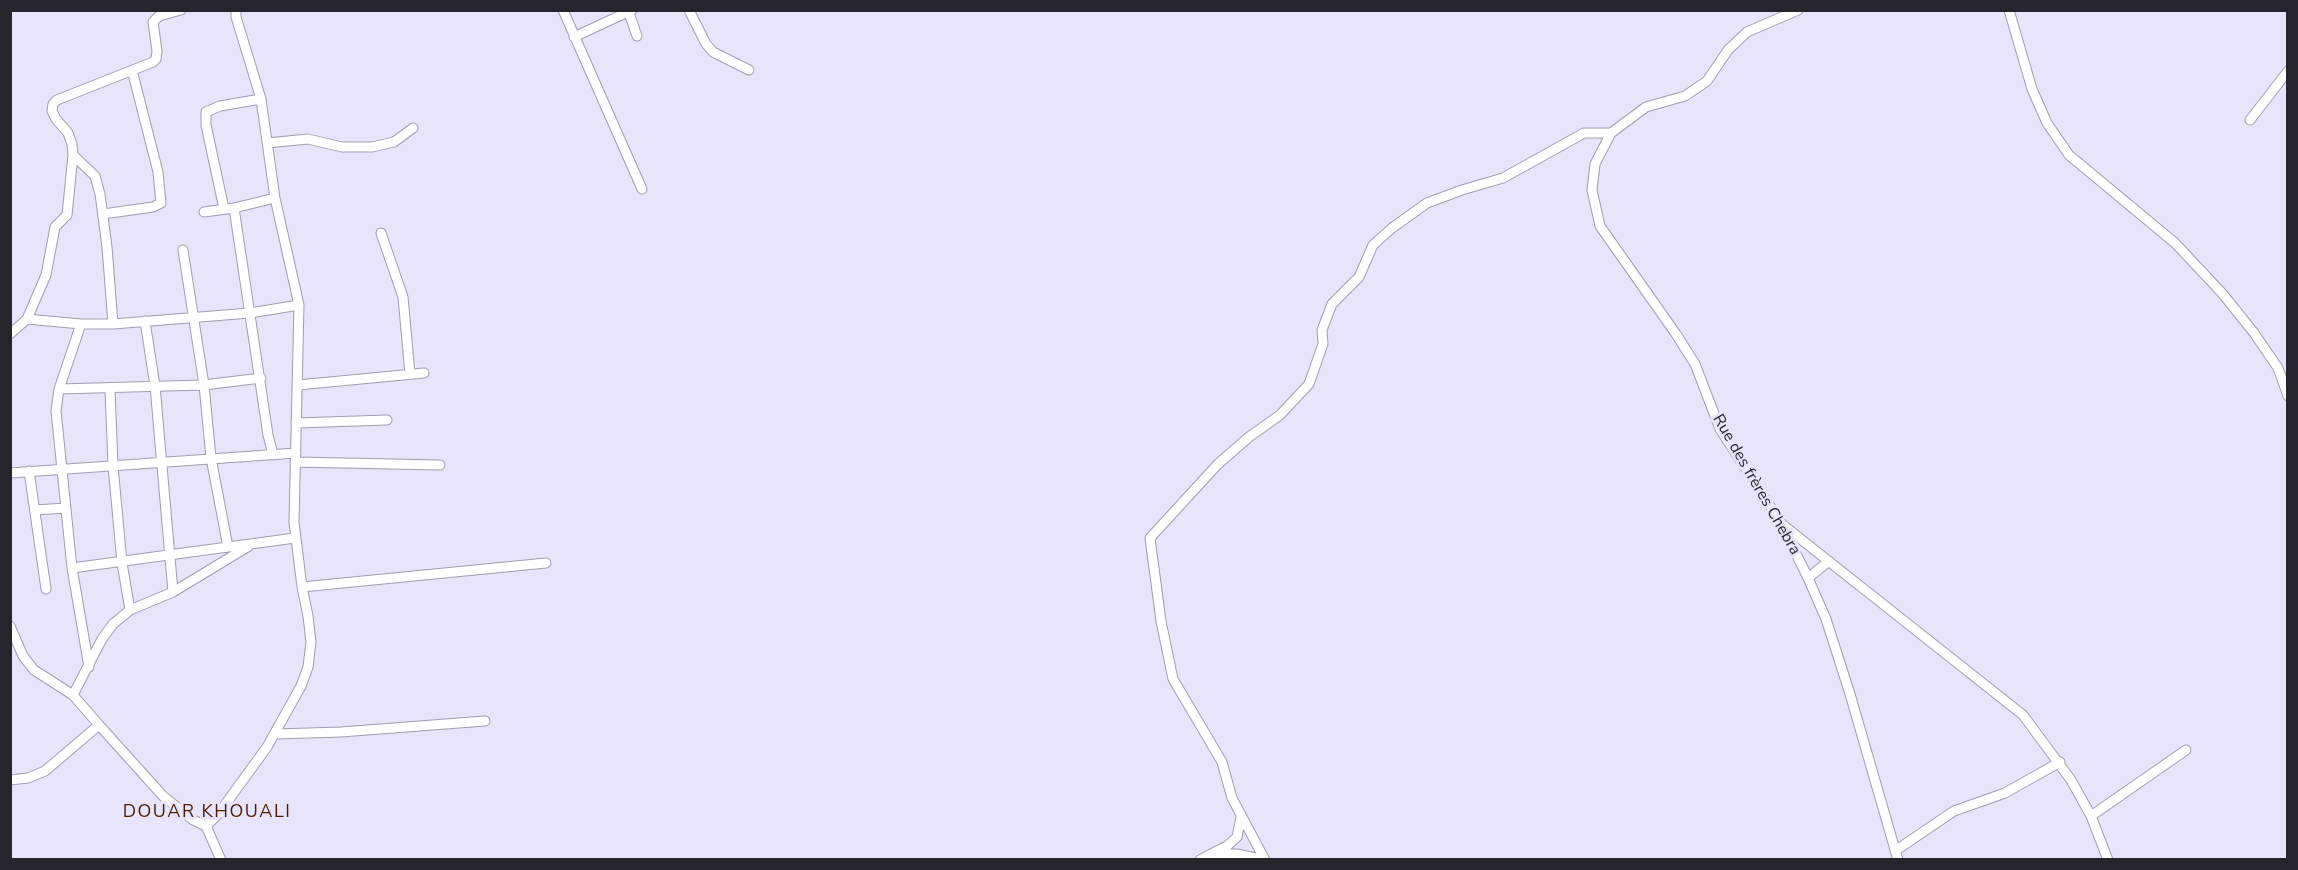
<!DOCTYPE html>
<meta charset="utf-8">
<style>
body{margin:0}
#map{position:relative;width:2298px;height:870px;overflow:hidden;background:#e8e4fb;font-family:"Nunito Sans",sans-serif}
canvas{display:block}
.frame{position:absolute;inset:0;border:12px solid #26242d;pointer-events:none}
</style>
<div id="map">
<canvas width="2298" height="870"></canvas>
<div class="frame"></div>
</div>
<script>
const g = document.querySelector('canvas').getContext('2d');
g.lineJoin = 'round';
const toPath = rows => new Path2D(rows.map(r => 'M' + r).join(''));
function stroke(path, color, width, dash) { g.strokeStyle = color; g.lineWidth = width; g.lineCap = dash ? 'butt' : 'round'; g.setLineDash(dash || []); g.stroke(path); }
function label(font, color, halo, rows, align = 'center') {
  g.font = font + ' "Nunito Sans",sans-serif'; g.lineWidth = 6; g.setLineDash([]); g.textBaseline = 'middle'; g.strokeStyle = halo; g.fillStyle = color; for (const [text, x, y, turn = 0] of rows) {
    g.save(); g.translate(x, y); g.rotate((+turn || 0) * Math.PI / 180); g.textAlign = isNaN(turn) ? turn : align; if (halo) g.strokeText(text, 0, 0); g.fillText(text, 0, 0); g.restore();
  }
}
const minor = toPath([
 [563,10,642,189],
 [628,10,637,36],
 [689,10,706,44,713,52,749,70],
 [2009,10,2032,89,2047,123,2069,155,2175,243,2222,293,2254,333,2278,368,2288,396],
 [574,37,632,10],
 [2250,120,2288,71],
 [1611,133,1595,164,1592,190,1600,226,1676,334,1695,364,1720,429,1781,523,1808,578,1826,619,1850,694,1898,860],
 [267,143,308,139,342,147,372,147,394,142,413,128],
 [73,155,95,176,100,194,107,247,113,324],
 [234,208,268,435,273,455],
 [224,209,206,125,206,112,220,106,261,99],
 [204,212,234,208,275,198],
 [103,214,153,207,161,203,158,172,132,70],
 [381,233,403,297,410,374],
 [183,250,204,385,211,458,228,547],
 [27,319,81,324,113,324,250,313,299,305],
 [145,321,155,386,173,592],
 [81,324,59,389,56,411,72,568,89,667],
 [10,334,27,319,46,275,55,227,67,215,73,155,72,144,68,133,56,119,52,111,53,104,57,100,153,62,156,59,157,51,153,22,159,16,181,10],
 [298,385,424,373],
 [59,389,204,385,261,378],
 [296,423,387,420],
 [295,462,440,465],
 [29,471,46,589],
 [10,473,296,453],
 [35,510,66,508],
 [1783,525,2023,715,2071,780,2091,816,2108,860],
 [72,568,295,538],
 [1808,578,1829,561],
 [302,587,546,563],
 [130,610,173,592,249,546],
 [10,626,23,656,34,670,73,695],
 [99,725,73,695,102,639,113,624,130,610,122,563,113,466,110,389],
 [275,734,341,732,485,721],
 [10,780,28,778,45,771,99,725,163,796,193,820,206,826,219,813,267,747,301,686,308,667,311,642,308,616,302,587,294,522,299,305,275,198,261,99,236,17,236,10],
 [2091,816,2186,750],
 [206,826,221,860],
 [1895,851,1954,811,2005,793,2060,762],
 [1213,853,1227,846,1237,837,1241,817],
 [1200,860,1211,854,1237,854,1265,860],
 [1265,860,1232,798,1222,762,1173,679,1161,621,1150,538,1218,464,1249,437,1280,415,1309,384,1323,344,1322,330,1332,304,1359,277,1373,245,1392,228,1427,203,1462,190,1503,178,1584,133,1611,133,1646,107,1685,96,1707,81,1728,50,1747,32,1798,10]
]);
stroke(minor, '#a09cb1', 11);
stroke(minor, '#fff', 9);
label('16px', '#26242d', '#e8e4fb', [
 ["Rue des frères Chebra",1756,485,60]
]);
g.letterSpacing = '1.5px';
label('18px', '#4c1d02', '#e8e4fb', [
 ["DOUAR KHOUALI",207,813]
]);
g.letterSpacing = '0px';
</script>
